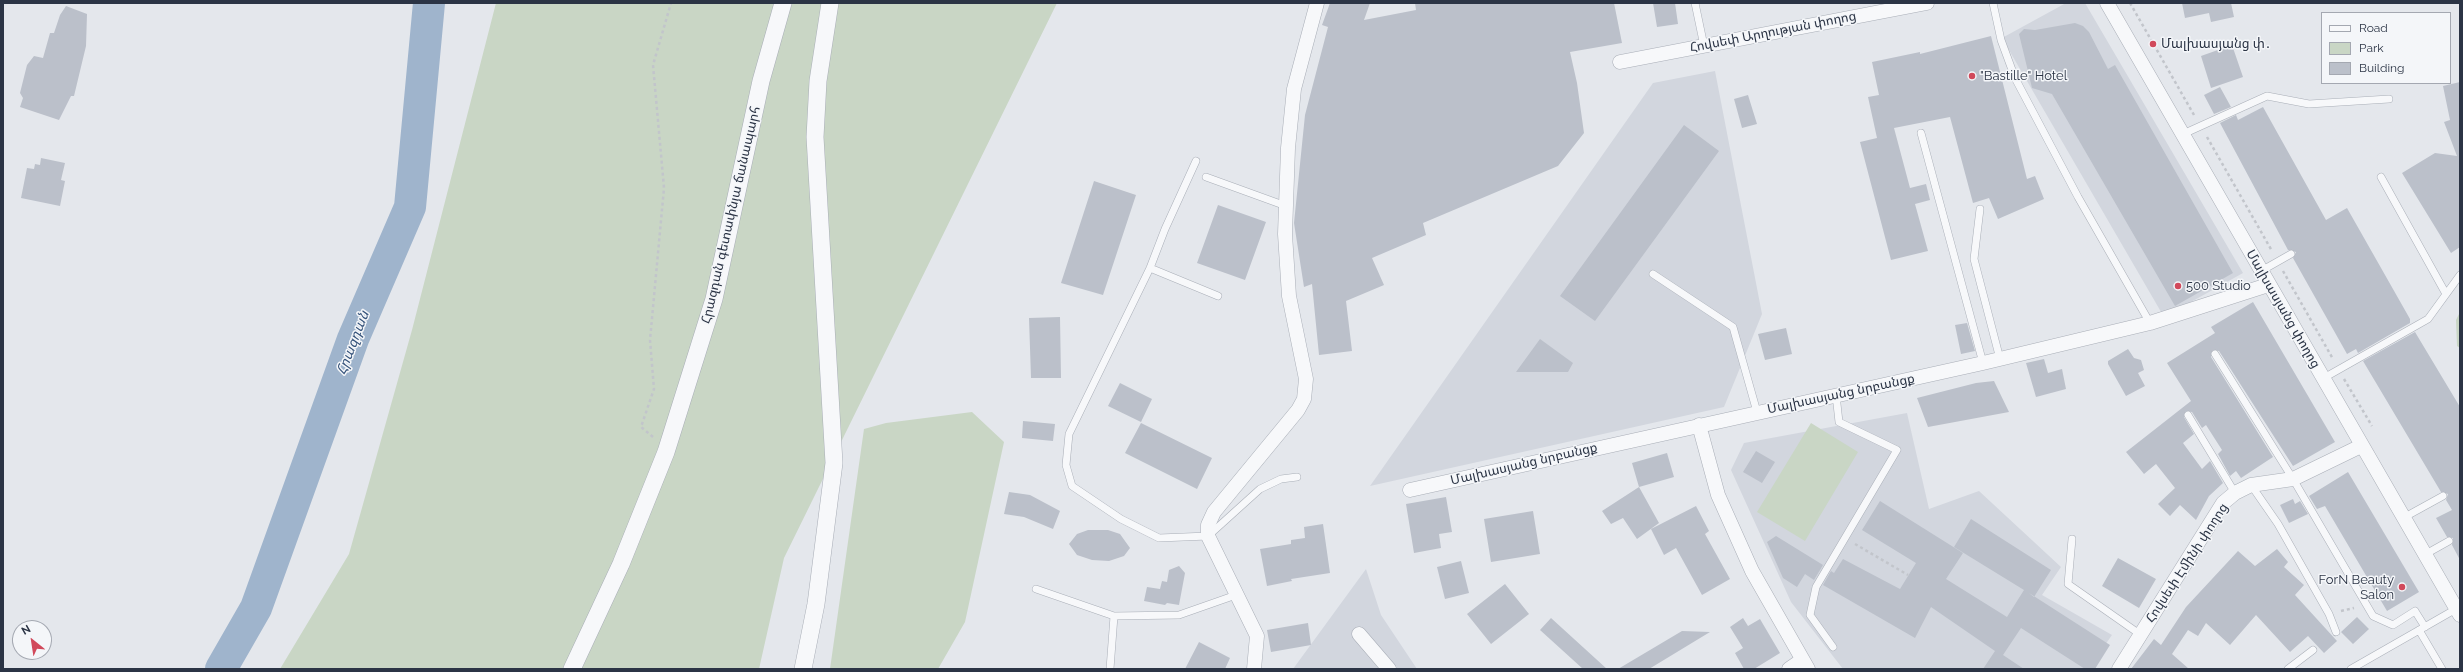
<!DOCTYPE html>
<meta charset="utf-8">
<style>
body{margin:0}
#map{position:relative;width:2463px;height:672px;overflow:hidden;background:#e4e7ec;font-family:Raleway,sans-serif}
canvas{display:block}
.frame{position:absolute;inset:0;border:4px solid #2b3445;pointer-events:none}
.legend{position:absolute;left:2321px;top:12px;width:130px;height:72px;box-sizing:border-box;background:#f4f6f9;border:1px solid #a4a8b1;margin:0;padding:5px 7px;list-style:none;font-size:12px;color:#2b3445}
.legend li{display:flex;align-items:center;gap:8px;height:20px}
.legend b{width:20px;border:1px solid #a4a8b1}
.north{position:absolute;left:12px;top:620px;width:40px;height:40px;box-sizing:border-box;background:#f4f6f9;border:1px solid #a4a8b1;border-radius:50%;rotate:330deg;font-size:11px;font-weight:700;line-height:16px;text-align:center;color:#2b3445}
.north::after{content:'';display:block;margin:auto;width:14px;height:18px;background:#d1495b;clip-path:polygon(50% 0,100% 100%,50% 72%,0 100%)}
</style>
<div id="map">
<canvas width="2463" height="672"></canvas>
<div class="frame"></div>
<ul class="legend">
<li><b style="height:5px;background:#f7f8fa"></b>Road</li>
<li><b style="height:11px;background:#c9d6c5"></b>Park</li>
<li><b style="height:11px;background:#bbc0ca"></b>Building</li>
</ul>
<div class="north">N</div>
</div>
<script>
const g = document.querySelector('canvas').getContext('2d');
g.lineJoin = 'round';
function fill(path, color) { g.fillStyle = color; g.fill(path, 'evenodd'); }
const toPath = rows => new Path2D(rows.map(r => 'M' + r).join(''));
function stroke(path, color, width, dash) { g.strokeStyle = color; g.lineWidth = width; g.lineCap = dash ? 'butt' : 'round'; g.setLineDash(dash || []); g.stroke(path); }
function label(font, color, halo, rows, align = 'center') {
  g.font = font + ' Raleway,"Noto Sans Armenian",sans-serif'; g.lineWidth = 3; g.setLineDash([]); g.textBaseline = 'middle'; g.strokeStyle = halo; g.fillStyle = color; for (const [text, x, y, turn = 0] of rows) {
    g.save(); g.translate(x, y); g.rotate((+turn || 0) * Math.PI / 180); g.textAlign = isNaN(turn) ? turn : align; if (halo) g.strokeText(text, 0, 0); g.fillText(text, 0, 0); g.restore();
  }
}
fill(toPath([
 [2066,3,2085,3,2243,273,2164,317,2002,38],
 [1715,71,1762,314,1724,407,1370,486,1653,83],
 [1907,413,1929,509,1979,491,2061,567,2042,595,2112,635,2088,669,1843,669,1791,602,1731,470,1744,443],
 [1366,569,1381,615,1417,669,1293,669]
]), '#d2d6de');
fill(toPath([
 [496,3,1057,3,784,558,759,669,280,669,349,554,412,330],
 [2460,312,2460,348,2457,346,2456,320],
 [972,412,1004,442,965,622,938,669,830,669,864,429,886,423],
 [1811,423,1858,452,1805,541,1757,512]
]), '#c9d6c5');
stroke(toPath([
 [221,669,256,608,353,339,410,207,429,3]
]), '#9fb4cc', 32);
fill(toPath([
 [1330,3,1370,3,1364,20,1416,10,1415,3,1614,3,1622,43,1570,52,1577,83,1584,133,1558,166,1423,223,1426,235,1372,258,1384,285,1346,301,1352,351,1319,355,1312,284,1304,287,1294,223,1305,115,1328,27,1322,25],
 [1653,3,1675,3,1678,24,1657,27],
 [2182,3,2231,3,2234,17,2211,22,2209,13,2185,18],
 [66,6,87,14,86,46,74,96,71,96,59,120,20,107,23,98,20,93,27,65,34,56,43,58,50,33,54,33,60,15],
 [2075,23,2083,26,2089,32,2108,69,2115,65,2233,273,2175,306,2052,94,2032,88,2019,34,2024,29,2035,30],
 [1991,36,2027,179,2035,176,2044,199,1998,219,1989,198,1973,203,1950,117,1894,128,1910,188,1926,184,1930,200,1915,204,1928,251,1891,260,1860,142,1877,138,1868,97,1879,95,1872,62,1920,52,1920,54],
 [2232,45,2243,77,2211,88,2201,56],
 [2460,82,2460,247,2451,253,2402,173,2435,153,2457,156,2444,122,2450,120,2443,86],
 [2220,87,2231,107,2214,114,2204,95],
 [1748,95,1757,124,1742,128,1734,99],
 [2263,107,2326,220,2347,208,2410,319,2410,323,2358,353,2356,349,2347,354,2293,258,2296,252,2288,250,2220,123,2236,115,2238,120],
 [1684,125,1719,151,1595,321,1560,296],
 [41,158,65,163,61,180,65,181,60,206,21,198,27,168,34,169,35,164,40,165],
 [1094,181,1136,195,1103,295,1061,283],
 [1218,205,1266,222,1245,280,1197,263],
 [2253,302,2335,442,2293,466,2219,351,2213,350,2211,357,2273,457,2241,478,2236,471,2230,476,2218,454,2222,450,2206,425,2202,428,2192,412,2186,411,2184,417,2194,434,2183,443,2202,469,2210,461,2223,483,2209,496,2196,520,2180,505,2170,516,2158,504,2175,488,2156,464,2144,474,2126,452,2191,401,2167,363,2215,333,2211,327],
 [1060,317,1061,378,1031,378,1029,318],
 [1967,323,1975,351,1961,354,1955,325],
 [1786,328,1792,354,1765,360,1758,334],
 [2415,332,2460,407,2460,560,2452,545,2453,538,2447,537,2436,518,2452,510,2446,500,2448,494,2441,492,2363,361],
 [1540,339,1573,363,1568,372,1516,372],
 [2128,349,2134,358,2141,360,2144,370,2138,373,2145,386,2126,396,2108,364,2108,361],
 [2044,359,2048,373,2062,369,2066,389,2036,397,2026,363],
 [1994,381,2009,412,1928,427,1917,398,1976,383],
 [1120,383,1152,399,1141,422,1108,406],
 [1023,421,1055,424,1053,441,1022,438],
 [1141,423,1212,458,1197,489,1125,453],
 [1756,451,1775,462,1762,483,1743,472],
 [1667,453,1674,477,1639,487,1632,463],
 [2348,472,2419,592,2387,611,2325,506,2317,509,2309,496],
 [1639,487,1659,523,1637,539,1623,518,1611,524,1602,511],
 [1009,492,1030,495,1060,511,1053,529,1024,517,1004,514],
 [1446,497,1452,532,1439,534,1441,548,1414,553,1406,504],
 [2293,499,2295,504,2300,501,2308,514,2289,523,2280,505],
 [1880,501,1963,553,1946,579,2007,617,2024,590,1954,547,1971,519,2051,570,2034,597,2029,593,2110,645,2095,669,2085,669,2021,628,2003,655,2024,669,1983,669,1995,651,1931,607,1915,638,1823,585,1831,571,1834,573,1843,559,1900,589,1916,563,1862,530],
 [1696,506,1709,531,1705,534,1730,579,1702,595,1676,548,1664,555,1651,529],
 [1533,511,1540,554,1491,562,1484,519],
 [1323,524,1330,573,1291,579,1292,581,1267,586,1260,549,1291,544,1291,540,1305,538,1304,527],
 [1088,530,1108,530,1120,534,1130,548,1124,556,1109,561,1092,560,1077,555,1069,544,1077,534],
 [1776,536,1823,565,1814,580,1805,574,1797,587,1783,578,1767,542],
 [2277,549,2288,562,2284,567,2304,585,2295,595,2337,641,2324,653,2308,636,2290,652,2256,615,2230,645,2206,623,2198,636,2188,630,2172,654,2189,669,2131,669,2154,639,2161,645,2186,607,2238,551,2255,566],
 [2118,558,2156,579,2139,608,2102,586],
 [1461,561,1469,593,1445,599,1437,567],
 [1179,566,1185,573,1179,605,1167,603,1165,605,1144,601,1147,587,1160,589,1162,581,1167,582,1169,570],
 [1505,584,1529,614,1491,644,1467,614],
 [2357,617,2369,629,2353,644,2341,632],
 [1551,618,1607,669,1583,669,1540,630],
 [1743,618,1748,626,1760,619,1780,653,1754,669,1744,669,1735,653,1743,648,1730,627],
 [1308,623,1311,645,1271,652,1267,630],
 [1682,631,1710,632,1649,669,1618,669],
 [1199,642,1230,658,1225,669,1185,669]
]), '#bbc0ca');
const service = toPath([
 [1695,3,1704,46],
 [1993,3,2001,40,2015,78,2078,197,2150,323],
 [1921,133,1983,363],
 [2183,134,2267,96,2309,104,2389,99],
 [1196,161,1165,229,1150,268,1069,434,1066,465,1072,486,1121,519,1159,538,1208,536,1260,489,1281,479,1297,477],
 [1206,177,1286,206],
 [2381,177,2446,294],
 [1980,209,1974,259,2000,359],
 [1150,268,1218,296],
 [2261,271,2291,254],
 [1653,274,1733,327,1757,412],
 [2215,354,2293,479,2373,616,2393,625,2415,611,2425,627],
 [2322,379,2428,319,2460,275],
 [2188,415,2235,493],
 [2251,485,2278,524,2329,614,2336,632],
 [2403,518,2443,496],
 [2072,539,2068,584,2141,635],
 [2424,555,2449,541],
 [1036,589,1114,616,1179,615,1236,595],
 [2419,630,2442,669],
 [1833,647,1810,615,1816,587,1897,450,1839,422,1836,395],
 [1110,669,1114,616],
 [2288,669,2313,650],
 [2351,669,2456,609]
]);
const minor = toPath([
 [2107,3,2460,615],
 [1620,62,1927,3],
 [1699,425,1718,495,1752,571,1808,669],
 [1410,490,1983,363,2150,323,2268,285],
 [1359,634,1389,669],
 [1254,669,1257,636,1208,536,1208,525,1214,512,1298,410,1304,399,1306,379,1289,296,1285,234,1288,148,1294,89,1317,3],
 [1789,669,1802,660],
 [2119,669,2223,503,2235,493,2251,485,2293,479,2361,446]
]);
const tertiary = toPath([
 [572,669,621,564,666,452,714,299,761,81,783,3],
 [803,669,816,604,834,463,815,137,818,81,830,3]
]);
stroke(service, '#a9aeb7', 8);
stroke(minor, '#a9aeb7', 15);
stroke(tertiary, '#a9aeb7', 18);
stroke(toPath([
 [2130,3,2194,115],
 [2207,137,2272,251],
 [2283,271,2333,359],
 [2344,379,2372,426],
 [653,437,641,427,654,389,650,340,664,188,653,65,671,3],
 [1855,544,1908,575],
 [2341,611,2354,608]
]), '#c2c5cb', 2.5, [3, 3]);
stroke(service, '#f7f8fa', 7);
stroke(minor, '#f7f8fa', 14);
stroke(tertiary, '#f7f8fa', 17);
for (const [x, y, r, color] of [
 [2153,44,4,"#d1495b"],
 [1972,76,4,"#d1495b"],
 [2178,286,4,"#d1495b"],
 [2402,587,4,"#d1495b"]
]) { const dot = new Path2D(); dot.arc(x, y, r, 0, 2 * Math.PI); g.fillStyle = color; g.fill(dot); stroke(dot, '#f4f6f9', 1.5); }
label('13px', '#2b3445', '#f4f6f9', [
 ["Հովսեփ Արղության փողոց",1773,32,-11],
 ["Հրազդան գետափնյա ճանապարհ",731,215,-77],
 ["Մալխասյանց փողոց",2283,309,60],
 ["Մալխասյանց նրբանցք",1841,394,-12],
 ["Մալխասյանց նրբանցք",1524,464,-13],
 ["Հովսեփ Էմինի փողոց",2187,563,-57]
]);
label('13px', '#2b3445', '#f4f6f9', [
 ["Մալխասյանց փ․",2161,44],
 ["\"Bastille\" Hotel",1980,76],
 ["500 Studio",2186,286],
 ["ForN Beauty",2394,580,"right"],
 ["Salon",2394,595,"right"]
], 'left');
label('italic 14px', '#34527a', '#f4f6f9', [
 ["Հրազդան",353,343,-69]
]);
</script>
